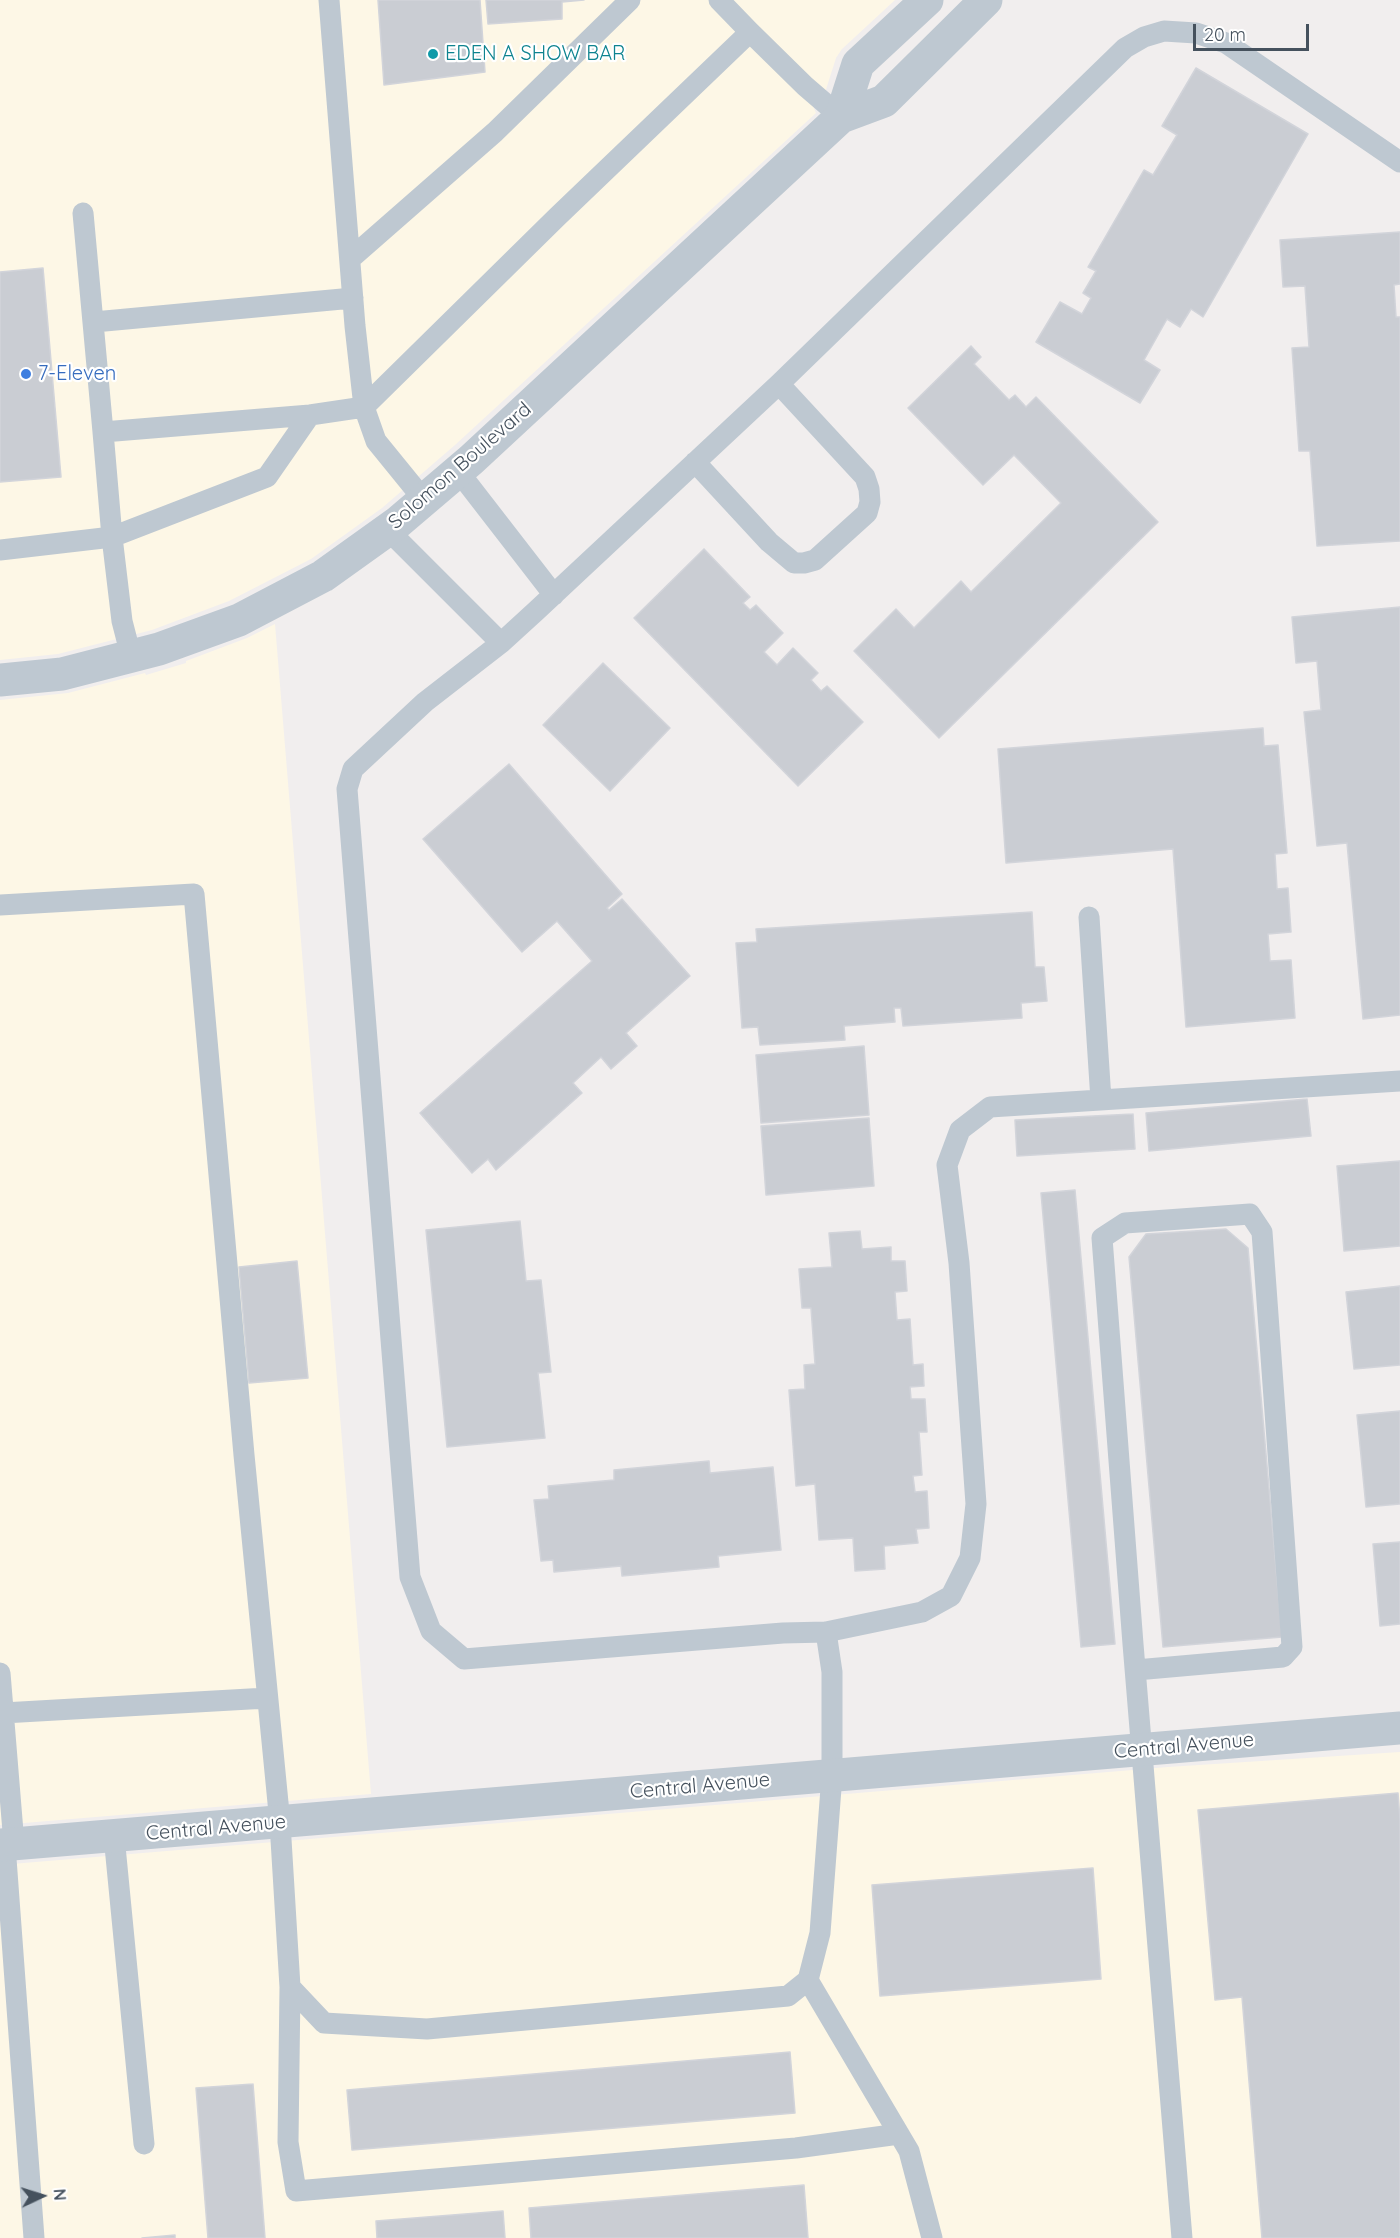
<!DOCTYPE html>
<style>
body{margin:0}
#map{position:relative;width:1400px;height:2238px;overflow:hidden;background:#f1eeee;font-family:Quicksand,sans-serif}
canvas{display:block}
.north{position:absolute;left:12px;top:2166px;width:60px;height:60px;-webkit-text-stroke:4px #fff;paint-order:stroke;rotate:86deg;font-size:16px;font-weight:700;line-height:24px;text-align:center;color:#45515d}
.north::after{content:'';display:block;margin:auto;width:21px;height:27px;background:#45515d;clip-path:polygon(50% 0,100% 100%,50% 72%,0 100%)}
.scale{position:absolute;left:1193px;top:24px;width:116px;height:27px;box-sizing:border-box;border:3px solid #45515d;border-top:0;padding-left:8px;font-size:18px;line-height:21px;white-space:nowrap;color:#45515d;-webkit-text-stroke:4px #fff;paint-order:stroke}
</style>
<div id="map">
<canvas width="1400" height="2238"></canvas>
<div class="north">N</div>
<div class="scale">20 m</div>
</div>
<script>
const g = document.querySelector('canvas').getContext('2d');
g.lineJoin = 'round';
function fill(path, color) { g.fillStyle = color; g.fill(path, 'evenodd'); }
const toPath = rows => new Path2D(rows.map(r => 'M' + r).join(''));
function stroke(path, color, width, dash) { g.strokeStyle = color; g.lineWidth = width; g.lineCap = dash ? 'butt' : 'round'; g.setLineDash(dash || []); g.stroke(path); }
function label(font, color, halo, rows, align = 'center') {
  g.font = font + ' Quicksand,sans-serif'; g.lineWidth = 4.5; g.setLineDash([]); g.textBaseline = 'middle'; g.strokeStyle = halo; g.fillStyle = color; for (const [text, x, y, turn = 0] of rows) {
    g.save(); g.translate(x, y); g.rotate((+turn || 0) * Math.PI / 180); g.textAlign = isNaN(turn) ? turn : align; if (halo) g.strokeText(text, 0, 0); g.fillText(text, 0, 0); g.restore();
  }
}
fill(toPath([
 [0,0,895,0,842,49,836,58,822,102,813,106,816,113,455,445,382,508,311,559,229,601,152,630,58,654,0,660],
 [275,624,371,1794,0,1825,0,700,68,693,145,673,146,675,186,663,186,661,247,638],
 [1400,1752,1400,2238,0,2238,0,1865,1168,1767]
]), '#fdf7e6');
const building = toPath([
 [378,0,480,0,485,72,384,85,378,0],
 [486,0,584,0,562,2,562,19,488,24,486,0],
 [1196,68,1308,134,1203,317,1191,309,1180,327,1167,319,1144,360,1160,370,1140,403,1036,342,1060,302,1082,314,1091,298,1083,293,1096,271,1088,267,1144,170,1153,175,1177,135,1162,126,1196,68],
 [1400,232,1400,284,1394,285,1396,317,1400,317,1400,541,1317,546,1310,451,1299,451,1292,348,1309,347,1305,286,1283,287,1280,240,1400,232],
 [43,268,61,477,0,482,0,272,43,268],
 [971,346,981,357,974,364,1009,400,1015,395,1026,407,1036,397,1158,522,939,738,854,651,896,609,914,628,961,581,971,592,1061,503,1014,455,983,485,908,408,971,346],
 [704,549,750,597,743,603,750,610,756,605,783,633,764,652,777,665,793,648,818,673,811,680,821,691,827,686,863,722,798,786,634,618,704,549],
 [1400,607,1400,1015,1363,1019,1347,843,1317,846,1304,712,1321,710,1317,661,1296,663,1292,617,1400,607],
 [603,663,670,728,610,791,543,725,603,663],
 [1263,728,1264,746,1278,745,1287,853,1275,854,1277,889,1288,888,1291,932,1268,934,1270,961,1291,960,1295,1018,1186,1027,1173,849,1006,863,998,749,1263,728],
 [509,764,622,894,607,908,609,910,622,899,690,976,626,1033,637,1046,611,1069,601,1057,573,1083,582,1093,496,1170,488,1159,472,1173,420,1113,592,961,557,921,522,952,423,839,509,764],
 [1032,912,1035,967,1044,967,1047,1001,1021,1003,1022,1018,903,1026,901,1008,894,1008,895,1022,844,1026,845,1040,760,1045,758,1027,742,1028,736,943,757,942,756,929,1032,912],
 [864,1046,869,1115,761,1123,756,1055,864,1046],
 [1307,1099,1311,1136,1149,1151,1146,1113,1307,1099],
 [1133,1114,1135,1149,1017,1156,1015,1120,1133,1114],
 [869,1118,874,1186,766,1195,761,1126,869,1118],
 [1400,1161,1400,1246,1344,1251,1337,1166,1400,1161],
 [1075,1190,1115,1644,1081,1647,1041,1193,1075,1190],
 [520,1221,526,1281,541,1280,551,1372,538,1373,545,1438,447,1447,426,1230,520,1221],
 [1226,1229,1248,1248,1282,1637,1163,1647,1129,1257,1146,1234,1226,1229],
 [860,1231,862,1249,891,1247,891,1261,905,1261,907,1291,895,1292,897,1320,910,1319,913,1365,923,1364,924,1386,910,1387,911,1399,925,1399,927,1432,919,1432,922,1475,913,1476,915,1492,927,1491,929,1528,916,1529,918,1543,884,1546,885,1569,855,1571,853,1538,819,1540,815,1484,796,1486,789,1390,805,1389,804,1365,815,1364,811,1308,802,1308,799,1269,832,1267,829,1233,860,1231],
 [297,1261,308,1378,249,1383,239,1267,297,1261],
 [1400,1286,1400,1365,1354,1369,1346,1292,1400,1286],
 [1400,1411,1400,1504,1366,1507,1357,1415,1400,1411],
 [709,1461,710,1473,773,1467,781,1550,718,1556,719,1567,622,1576,621,1566,554,1572,553,1560,541,1561,534,1500,549,1499,548,1486,614,1480,614,1470,709,1461],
 [1400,1542,1400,1624,1380,1626,1373,1544,1400,1542],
 [1398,1793,1400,1819,1400,2238,1262,2238,1242,1997,1215,2000,1198,1810,1398,1793],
 [1093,1868,1101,1979,880,1996,872,1885,1093,1868],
 [790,2052,795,2113,352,2150,347,2090,790,2052],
 [253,2084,265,2238,208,2238,196,2088,253,2084],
 [804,2185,808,2238,531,2238,529,2208,804,2185],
 [503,2211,505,2238,377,2238,376,2221,503,2211],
 [175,2235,175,2238,142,2238,175,2235]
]);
fill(building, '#cacdd3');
stroke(building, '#d2d4da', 1.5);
stroke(toPath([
 [719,0,750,32],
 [1400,162,1226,43,1196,33,1164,31,1144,37,1125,48,779,384,536,611,501,643,425,702,353,769,347,789,410,1577,431,1631,464,1659,783,1633,826,1632,922,1612,951,1596,970,1558,976,1504,959,1263,947,1165,960,1130,990,1107,1400,1081],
 [83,213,103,432],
 [350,259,495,132,630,0],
 [94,322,353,298],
 [695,462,769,542,794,563,804,563,815,560,867,513,870,502,869,489,865,477,779,384],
 [458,471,554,595],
 [424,500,376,441,364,407,557,217,750,32,805,86,841,117],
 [388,530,501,643],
 [0,550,112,537,267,477,310,415],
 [131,656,122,621,112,537,103,432,310,415,364,407,355,326,329,0],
 [0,905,194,894,244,1455,280,1823,290,1987,324,2023,427,2029,788,1996,808,1980,820,1933,832,1775,832,1672,826,1632],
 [1089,917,1101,1100],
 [1136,1670,1283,1657,1292,1647,1262,1232,1250,1214,1125,1223,1102,1238,1133,1644,1182,2238],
 [0,1673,14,1844],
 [3,1713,267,1698],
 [114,1836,144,2144],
 [5,1845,34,2238],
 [808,1980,909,2151,932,2238],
 [290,1987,288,2142,296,2191,796,2148,899,2134]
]), '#bec8d1', 21);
stroke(toPath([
 [841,117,858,64,927,0],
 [0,680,62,674,159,649,239,620,323,576,397,523,471,460,841,117,884,101,986,0],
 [0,1845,1400,1728]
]), '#bec8d1', 33);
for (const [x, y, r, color] of [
 [433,54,6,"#0f9aa8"],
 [26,374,6,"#3f7fe0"]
]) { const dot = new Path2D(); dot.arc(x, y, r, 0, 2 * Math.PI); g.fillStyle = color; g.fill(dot); stroke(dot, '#fff', 2); }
label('20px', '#0d838f', '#fff', [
 ["EDEN A SHOW BAR",445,54]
], 'left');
label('20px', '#366cbe', '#fff', [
 ["7-Eleven",38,374]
], 'left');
label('20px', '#45515d', '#fff', [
 ["Solomon Boulevard",460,466,-41],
 ["Central Avenue",1184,1746,-5],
 ["Central Avenue",700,1786,-5],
 ["Central Avenue",216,1828,-5]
]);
</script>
